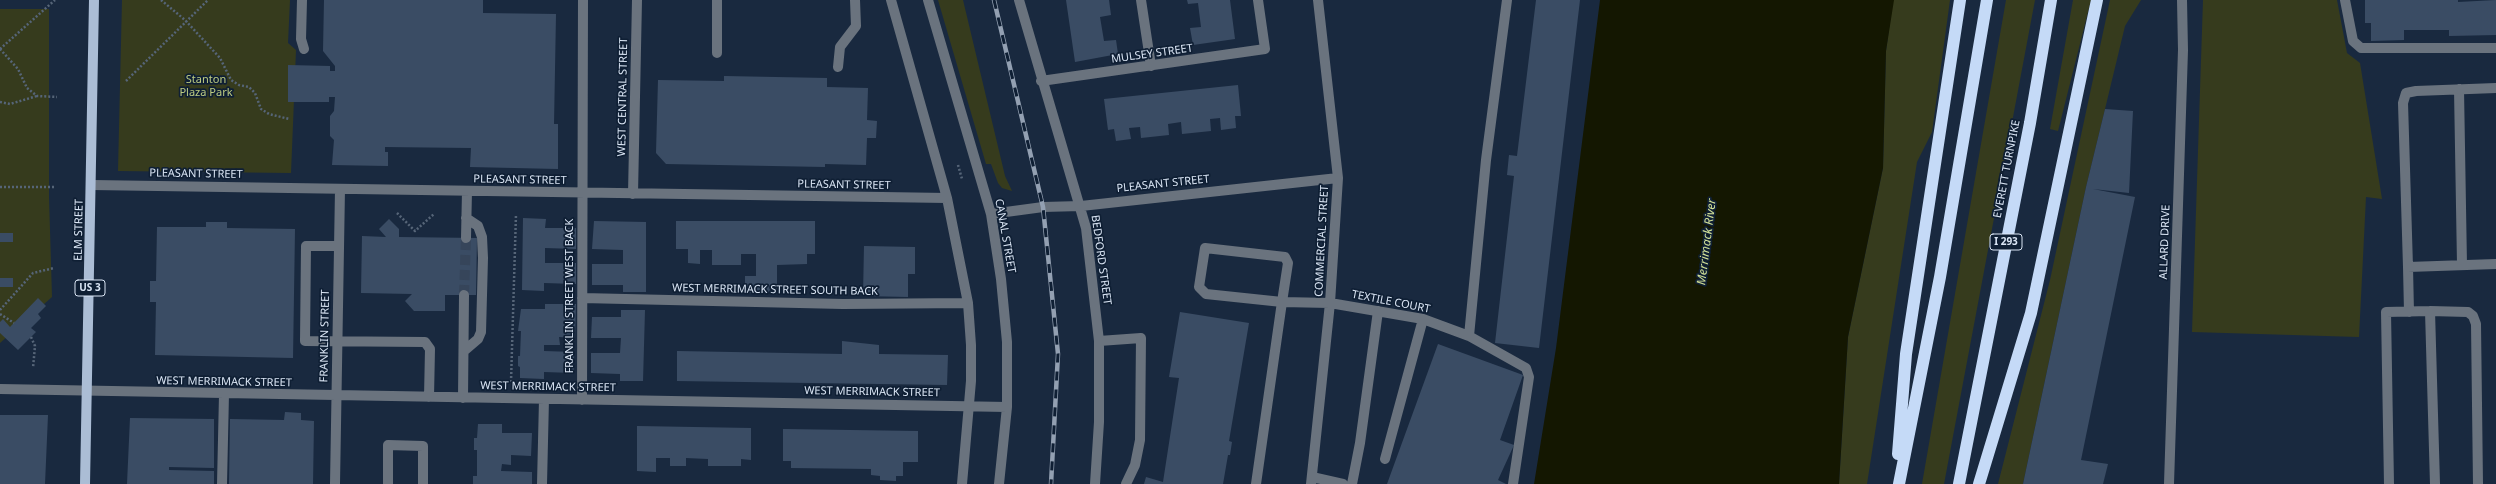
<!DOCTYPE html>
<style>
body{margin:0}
canvas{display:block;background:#19293f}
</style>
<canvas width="2496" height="484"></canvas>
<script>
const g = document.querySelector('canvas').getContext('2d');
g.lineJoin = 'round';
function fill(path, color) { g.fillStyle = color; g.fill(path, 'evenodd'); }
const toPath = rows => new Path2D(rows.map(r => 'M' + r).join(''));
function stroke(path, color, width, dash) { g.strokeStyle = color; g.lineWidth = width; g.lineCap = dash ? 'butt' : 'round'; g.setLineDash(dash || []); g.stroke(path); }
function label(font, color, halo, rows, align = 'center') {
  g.font = font + ' "Noto Sans",sans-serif'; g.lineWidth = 3.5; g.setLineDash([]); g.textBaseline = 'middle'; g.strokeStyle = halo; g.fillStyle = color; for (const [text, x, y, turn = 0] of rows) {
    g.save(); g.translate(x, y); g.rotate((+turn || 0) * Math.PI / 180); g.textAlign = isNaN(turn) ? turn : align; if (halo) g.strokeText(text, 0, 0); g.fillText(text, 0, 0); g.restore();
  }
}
fill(toPath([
 [122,0,290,0,288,43,296,50,291,173,118,171],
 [938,0,963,0,1005,176,1012,191,1002,188,998,183,991,164,986,164],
 [1893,0,1950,0,1932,132,1917,162,1867,484,1839,484,1848,337,1883,168,1886,51],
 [2006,0,2035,0,1944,484,1922,484],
 [2073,0,2091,0,2058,131,2050,129],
 [2110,0,2141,0,2125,26,2105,109,2086,187,2023,484,1998,484,2050,280],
 [2203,0,2337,0,2347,53,2360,63,2382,199,2366,197,2359,337,2192,332],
 [0,9,49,9,49,197,52,297,0,343]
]), '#363b1d');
fill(toPath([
 [1600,0,1894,0,1886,51,1883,168,1848,337,1839,484,1534,484,1556,348]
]), '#141701');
fill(toPath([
 [324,0,483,0,483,13,556,14,554,124,558,124,558,169,470,167,471,148,385,147,385,152,388,152,388,166,332,165,334,140,330,136,330,116,334,111,335,97,329,97,329,102,288,102,288,65,330,66,330,71,335,71,335,66,323,51],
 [1066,0,1109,0,1111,15,1100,17,1104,41,1116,40,1118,54,1075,62],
 [1187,0,1230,0,1235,39,1193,45,1190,28,1201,27,1198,3,1188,4],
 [1536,0,1580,0,1539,348,1495,343,1514,176,1507,175,1509,155,1517,156],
 [2365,0,2458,0,2458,2,2496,0,2496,35,2449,36,2449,30,2404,30,2404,40,2371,41,2371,23,2365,23],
 [724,76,827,78,827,87,868,88,867,120,877,121,876,138,867,138,866,165,825,164,825,167,666,164,656,153,658,80,724,81],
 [1238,85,1241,116,1235,116,1236,128,1221,130,1220,118,1210,119,1211,131,1182,134,1181,122,1168,124,1169,135,1141,138,1140,127,1129,128,1131,139,1116,141,1114,129,1108,130,1104,99],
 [2105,109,2133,111,2129,193,2093,189,2135,197,2081,460,2108,464,2103,484,2023,484,2086,187],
 [523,218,546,219,545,228,576,228,576,249,545,248,545,263,576,263,576,284,544,283,544,291,522,290],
 [389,219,399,229,399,237,477,238,476,295,445,295,445,311,414,311,405,301,412,294,361,293,362,236,386,237,379,229],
 [594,221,646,222,646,292,623,292,623,285,592,285,592,264,623,264,623,250,592,249],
 [676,221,815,221,815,254,807,254,807,264,777,265,777,293,745,293,745,276,756,276,756,254,741,254,741,265,712,265,712,250,700,250,700,264,688,263,688,249,676,249],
 [206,222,227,222,227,228,295,229,293,358,155,355,156,302,150,302,150,281,156,281,157,227,206,227],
 [0,233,13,233,13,242,0,242],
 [864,246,915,247,915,274,908,274,908,297,863,296],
 [0,278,13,278,13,287,0,287],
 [38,298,46,306,38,314,41,318,31,328,36,332,18,350,0,333,0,322,3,319,10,327],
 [545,304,576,304,575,338,559,337,560,345,544,345,544,351,574,352,574,373,544,372,544,379,520,378,520,367,518,366,518,356,520,356,521,331,518,331,521,309,545,309],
 [621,310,645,310,643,381,620,381,620,374,591,373,591,353,620,353,621,338,591,338,592,317,621,317],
 [1180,312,1249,323,1229,441,1232,442,1230,455,1228,455,1223,484,1144,484,1146,477,1163,482,1179,378,1169,377],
 [842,341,879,345,879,354,948,355,947,385,677,381,677,351,842,354],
 [1438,344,1523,375,1500,440,1514,445,1498,480,1506,484,1387,484],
 [285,412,301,413,301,420,314,421,313,484,229,484,230,419,284,420],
 [0,415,48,415,45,484,0,484],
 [130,418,214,419,214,468,169,467,169,470,214,471,214,484,127,484],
 [478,424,502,424,502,433,532,433,531,456,511,455,511,465,502,464,501,471,532,472,532,484,473,484,473,476,477,476,477,450,474,450,474,438,477,438],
 [637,426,751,428,751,460,741,459,741,466,708,466,708,459,686,458,686,466,670,466,670,458,656,458,656,472,637,471],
 [783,429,918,431,918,462,903,462,903,476,896,476,896,481,880,480,880,476,871,475,871,469,791,468,791,461,783,461]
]), '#3a4c64');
stroke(toPath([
 [464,295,466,238]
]), '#36455a', 10, [10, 5]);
stroke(toPath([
 [161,0,185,20,220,58,231,80,239,85,249,87,255,93,261,109,269,114,289,119],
 [0,49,18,69,27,88,37,96,57,97],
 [0,49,55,0],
 [126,81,208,0],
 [0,102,10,104,37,96],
 [958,165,962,179],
 [0,187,56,187],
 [397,213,415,231,434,214],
 [0,310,33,273,54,268],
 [0,314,14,323],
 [31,337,35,346,33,368],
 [511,382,516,214]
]), '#566578', 2.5, [2, 2]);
stroke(toPath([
 [302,0,301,39,304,49],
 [891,0,947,198,968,303,971,345,971,381,962,484],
 [928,0,991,214,1001,279,1007,342,1007,407,999,484],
 [1019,0,1086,228,1099,341,1099,422,1095,484],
 [1141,0,1151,66],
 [2345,0,2353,41,2361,48,2496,48],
 [717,53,717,0],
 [838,67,840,47,856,26,855,0],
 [1041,81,1265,49,1258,0],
 [2496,88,2416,91,2406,93,2403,103,2408,267,2496,264],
 [2459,89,2462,265],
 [92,185,947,198],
 [633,194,637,0],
 [991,214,1043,207,1081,206,1338,178],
 [466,238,467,191],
 [339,246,306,246,305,341,425,342,430,349,429,397],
 [2408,267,2409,312],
 [582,298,843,304,968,303],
 [1469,336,1486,160,1507,0],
 [1099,341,1141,338,1140,440,1135,465,1126,484],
 [464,351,478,339,481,332,483,258,482,237,478,226,466,218],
 [0,389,1007,407],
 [463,398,464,295],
 [582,400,583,0],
 [1385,459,1423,319],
 [1312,477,1343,484],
 [222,484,224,394],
 [335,484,340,189],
 [388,484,388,445,423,446,423,484],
 [542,484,544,399],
 [1256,484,1282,302,1288,263,1285,257,1205,248,1199,287,1206,294,1282,302,1330,303,1423,319,1469,336,1526,368,1529,377,1513,484],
 [1311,484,1330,303,1338,178,1318,0],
 [1352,484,1360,443,1378,311],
 [2169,484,2183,50,2182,0],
 [2389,484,2386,312,2430,311],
 [2435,484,2430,311,2468,312,2473,316,2476,324,2478,484]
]), '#6a737e', 10);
stroke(toPath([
 [85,484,94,0]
]), '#abbdd5', 10);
stroke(toPath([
 [1898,454,1906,354,1960,0],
 [1899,484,1940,277,1987,0],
 [1959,484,2030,123,2051,0],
 [1979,484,2031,313,2097,0]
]), '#c5daf7', 12);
const rail = toPath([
 [994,0,1043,207,1058,354,1051,484]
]);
stroke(rail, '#93a0b2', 4.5);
stroke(rail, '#0f1f34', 3, [9]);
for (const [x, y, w] of [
 [2006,242,32],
 [90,288,30]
]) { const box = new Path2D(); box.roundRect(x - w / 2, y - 8, w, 16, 3); g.fillStyle = '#0f1f34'; g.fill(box); stroke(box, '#dbe6f5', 1); }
label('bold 10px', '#dbe6f5', null, [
 ["I 293",2006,242],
 ["US 3",90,288]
]);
label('11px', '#dbe6f5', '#0f1f34', [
 ["MULSEY STREET",1152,54,-8],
 ["WEST CENTRAL STREET",623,97,-89],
 ["EVERETT TURNPIKE",2007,169,-79],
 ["PLEASANT STREET",196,174,1],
 ["PLEASANT STREET",520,180,1],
 ["PLEASANT STREET",1163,184,-6],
 ["PLEASANT STREET",844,185,1],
 ["ELM STREET",79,230,-89],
 ["CANAL STREET",1005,236,80],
 ["COMMERCIAL STREET",1322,241,-87],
 ["ALLARD DRIVE",2165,242,-88],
 ["BEDFORD STREET",1101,260,82],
 ["WEST MERRIMACK STREET SOUTH BACK",775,290,1],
 ["FRANKLIN STREET WEST BACK",570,296,-90],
 ["TEXTILE COURT",1391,302,11],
 ["FRANKLIN STREET",325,336,-89],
 ["WEST MERRIMACK STREET",224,382,1],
 ["WEST MERRIMACK STREET",548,387,1],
 ["WEST MERRIMACK STREET",872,392,1]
]);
label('11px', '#becc81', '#0f1f34', [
 ["Stanton",206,80],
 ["Plaza Park",206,93]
]);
label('italic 12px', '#d4e297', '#0f1f34', [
 ["Merrimack River",1707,242,-83]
]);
</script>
